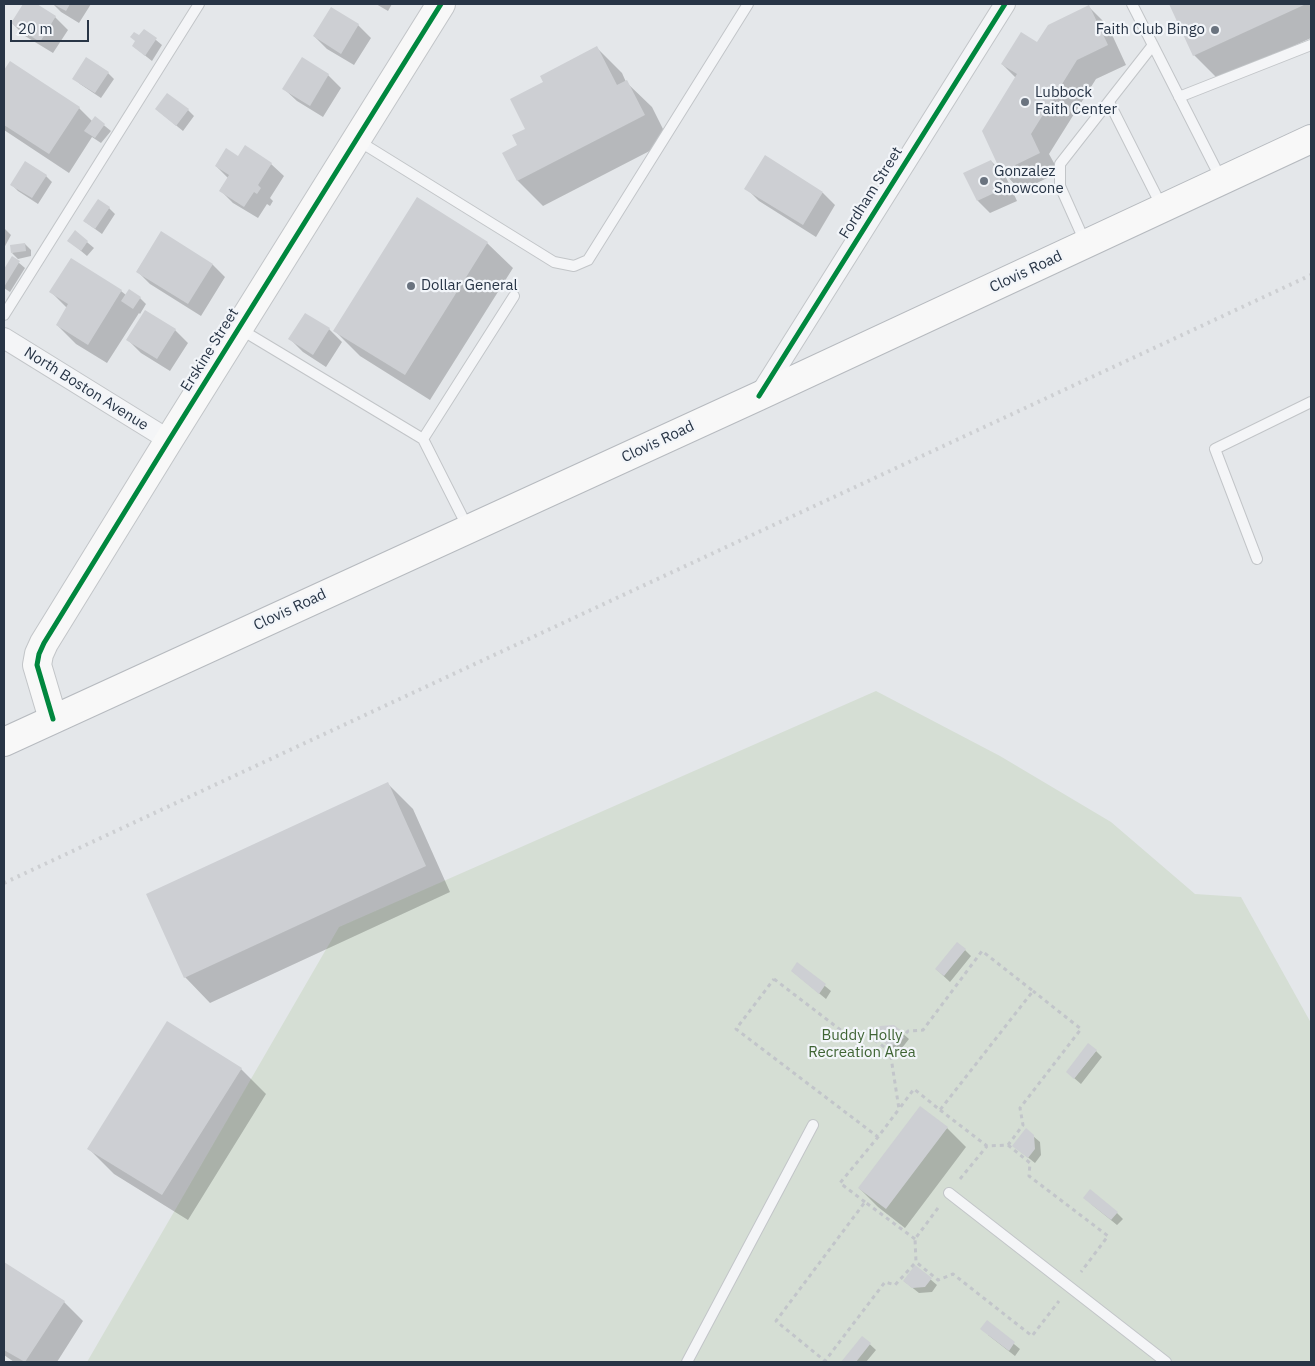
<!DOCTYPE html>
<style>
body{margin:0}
#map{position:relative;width:1315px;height:1366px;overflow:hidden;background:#e4e7ea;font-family:"IBM Plex Sans",sans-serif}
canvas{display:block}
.frame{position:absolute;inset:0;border:5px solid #283546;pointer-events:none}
.scale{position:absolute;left:10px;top:20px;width:79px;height:22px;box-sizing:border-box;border:2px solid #283546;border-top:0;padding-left:6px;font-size:15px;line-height:18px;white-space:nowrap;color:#283546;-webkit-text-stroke:4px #f2f5f9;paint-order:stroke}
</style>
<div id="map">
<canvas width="1315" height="1366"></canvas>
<div class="frame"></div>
<div class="scale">20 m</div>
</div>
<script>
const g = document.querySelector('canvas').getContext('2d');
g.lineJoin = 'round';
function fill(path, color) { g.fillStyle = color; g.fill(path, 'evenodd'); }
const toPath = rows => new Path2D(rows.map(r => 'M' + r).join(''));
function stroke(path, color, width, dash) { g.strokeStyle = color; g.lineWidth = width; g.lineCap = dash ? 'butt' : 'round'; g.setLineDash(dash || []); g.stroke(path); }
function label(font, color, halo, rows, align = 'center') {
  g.font = font + ' "IBM Plex Sans",sans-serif'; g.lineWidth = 4.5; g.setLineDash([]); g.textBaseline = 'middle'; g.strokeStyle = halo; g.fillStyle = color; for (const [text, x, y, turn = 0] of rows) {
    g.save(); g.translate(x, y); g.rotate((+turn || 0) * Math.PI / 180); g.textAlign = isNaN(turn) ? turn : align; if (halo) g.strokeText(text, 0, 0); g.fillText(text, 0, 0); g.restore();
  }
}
fill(toPath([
 [876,691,1000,756,1111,822,1195,894,1241,897,1311,1023,1311,1362,87,1362,339,927]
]), '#d5ded4');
fill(toPath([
 [24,4,34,4,55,17,68,30,53,53,25,36,12,23],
 [53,4,91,4,79,23,61,12],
 [376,4,392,4,388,11],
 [1170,4,1311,4,1311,38,1219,80,1194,55],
 [1089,7,1108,26,1126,65,1096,79,1049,154,1059,172,1021,191,1004,173,1017,201,990,213,978,201,965,174,991,161,1002,172,983,131,1016,78,1002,64,1037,44],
 [331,9,358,25,371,38,354,65,327,49,314,36],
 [144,30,162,45,152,61,133,46],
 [597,48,622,73,626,82,652,107,669,141,543,206,518,181,504,153,519,145,527,130,544,83],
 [302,59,328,75,341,88,323,117,297,101,284,89],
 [10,63,79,108,93,122,95,118,111,131,101,143,92,137,69,173,4,130,4,72],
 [108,73,114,79,101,98,80,84,74,78],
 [156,109,188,110,194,116,183,131],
 [238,158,271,164,284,176,270,198,273,201,270,206,267,204,258,218,233,203,220,190,228,178,216,166],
 [46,176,52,182,38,204,18,191,12,185],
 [746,188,823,193,835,205,816,237,759,201],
 [109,208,115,214,102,234,84,221],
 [4,228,11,235,4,248],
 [75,232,94,248,87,256,69,241],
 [162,233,213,265,225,277,201,316,150,284,137,271],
 [487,243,513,268,430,400,360,356,335,331],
 [25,244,31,250,31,256,18,259,12,253],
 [12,257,25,268,10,292,4,288,4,271],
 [71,259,121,291,126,295,140,298,146,304,140,314,139,313,107,363,76,344,57,325,67,308,51,292],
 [146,312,175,330,188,343,170,371,141,353,128,340],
 [329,329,342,342,326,367,303,352,290,339],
 [388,784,413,809,450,892,210,1003,185,977],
 [965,950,971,956,950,982,936,969],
 [798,964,831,991,826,999,792,971],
 [894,1026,909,1039,898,1053,875,1035],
 [1096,1051,1102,1057,1081,1084,1074,1078],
 [241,1069,266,1094,188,1220,114,1174,89,1149],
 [947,1128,966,1147,905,1228,878,1207,859,1188],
 [1033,1136,1040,1142,1041,1155,1035,1163,1020,1151],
 [1091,1204,1117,1213,1123,1219,1117,1225],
 [4,1264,64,1302,83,1321,57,1362,14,1362,4,1355],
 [915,1266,937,1285,932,1292,919,1293,904,1281],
 [987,1322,1020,1349,1015,1356,988,1335],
 [863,1338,876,1350,866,1362,843,1362]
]), '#0003');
fill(toPath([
 [23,4,37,4,56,16,40,42,11,23],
 [53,4,70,4,66,11],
 [1169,4,1306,4,1193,56],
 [1089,5,1108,45,1077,60,1031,134,1040,153,1001,172,982,131,1017,74,1001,64,1021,32,1037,42,1048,25],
 [331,7,359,24,341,54,313,36],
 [144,29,157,38,145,56,132,46,135,41,130,37,134,32,139,35],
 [597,46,617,85,627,80,645,115,517,181,502,153,517,145,512,135,525,129,510,99,543,82,540,76],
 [86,57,109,72,95,93,72,79],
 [302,57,329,74,310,106,282,89],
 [10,61,80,107,49,154,4,125,4,70],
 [167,93,189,109,176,126,155,109],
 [95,116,105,124,95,138,84,131],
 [245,145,272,163,258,185,261,188,257,194,254,192,244,207,219,191,229,175,215,166,226,148,238,156],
 [765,155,823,192,803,225,744,189],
 [991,160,1005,188,977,201,963,173],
 [25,161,47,175,32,198,10,185],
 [417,197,488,242,405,375,333,331],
 [98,199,110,207,95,229,83,221],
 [75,230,88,241,81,251,67,241],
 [161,231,213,264,188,304,136,272],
 [25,243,26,251,11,253,10,245],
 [12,256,20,261,4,287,4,269],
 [71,258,122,290,88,345,56,325,68,304,49,292],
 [129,289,141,297,133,309,121,301],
 [145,310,176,329,157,359,126,340],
 [305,313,330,328,313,355,288,339],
 [388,782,426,866,184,978,146,894],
 [957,942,966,949,944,976,935,969],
 [797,962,826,984,819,994,791,971],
 [167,1021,242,1068,162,1195,87,1149],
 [894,1025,903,1032,891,1048,874,1035,880,1026],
 [1088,1043,1097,1050,1074,1079,1066,1072],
 [920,1106,948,1127,886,1209,858,1188],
 [1026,1128,1034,1135,1035,1149,1028,1158,1012,1146],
 [1090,1189,1118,1212,1111,1220,1083,1198],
 [4,1262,65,1301,25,1362,4,1350],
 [915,1265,932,1278,925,1287,912,1288,903,1281],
 [987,1320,1015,1342,1009,1351,980,1329],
 [862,1336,871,1343,856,1362,841,1362]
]), '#cdcfd3');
const lane = toPath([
 [1132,4,1221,179],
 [1179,97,1311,45],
 [1109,102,1162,207],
 [357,140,554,262,574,266,588,260,748,4],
 [1085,242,1060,186,1060,164,1153,45],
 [4,315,199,4],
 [240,329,423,439],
 [468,528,423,439,514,296],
 [1257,559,1215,449,1311,402],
 [949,1193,1166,1362],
 [687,1362,813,1125]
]);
const street = toPath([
 [4,338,169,440],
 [759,396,1005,4]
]);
const secondary = toPath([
 [53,719,37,665,39,654,44,643,169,440,441,4]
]);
const highway = toPath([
 [4,742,759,396,1311,139]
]);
stroke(lane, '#c2c5c8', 12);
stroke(street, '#c2c5c8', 22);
stroke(secondary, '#c2c5c8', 30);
stroke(highway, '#b6babf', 30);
stroke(toPath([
 [774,979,855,1041,863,1032,890,1051,899,1109,878,1137,736,1029,774,979],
 [890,1051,908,1031,923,1030,982,951,1033,991,940,1110,914,1089,899,1109],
 [940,1110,987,1146,1008,1145,1023,1125,1020,1108,1081,1029,1033,991],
 [1008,1145,1030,1163,1029,1176,1108,1236,1081,1272],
 [960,1179,987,1146],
 [865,1202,840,1183,878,1137],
 [938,1208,915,1239,916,1262,938,1280,953,1274,1032,1336,1059,1301],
 [915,1239,865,1202,776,1321,825,1361,885,1282,895,1285,916,1262]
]), '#c2c5ca', 3, [4, 4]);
stroke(lane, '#f4f5f7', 10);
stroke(street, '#f4f5f7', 20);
stroke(secondary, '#f8f8f8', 28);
stroke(highway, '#f8f8f8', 28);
stroke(toPath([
 [4,883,1311,275]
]), '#cdcfd2', 4, [2.5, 5]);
stroke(toPath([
 [759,396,1005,4],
 [53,719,37,665,39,654,44,643,169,440,441,4]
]), '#00873e', 5);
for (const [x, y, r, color] of [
 [1215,30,5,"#6a737f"],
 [1025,102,5,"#6a737f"],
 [984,181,5,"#6a737f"],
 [411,286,5,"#6a737f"]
]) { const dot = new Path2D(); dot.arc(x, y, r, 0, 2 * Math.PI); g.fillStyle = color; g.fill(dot); stroke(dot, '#f2f5f9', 2); }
label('15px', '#283546', '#f2f5f9', [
 ["Faith Club Bingo",1205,30,"right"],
 ["Lubbock",1035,93],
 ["Faith Center",1035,110],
 ["Gonzalez",994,172],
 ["Snowcone",994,189],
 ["Dollar General",421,286]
], 'left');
label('15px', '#283546', '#f2f5f9', [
 ["Fordham Street",871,193,-58],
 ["Clovis Road",1026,272,-25],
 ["Erskine Street",210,350,-58],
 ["North Boston Avenue",86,389,32],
 ["Clovis Road",658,442,-25],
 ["Clovis Road",290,610,-25]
]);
label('15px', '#3f6434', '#f2f5f9', [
 ["Buddy Holly",862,1036],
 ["Recreation Area",862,1053]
]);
</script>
